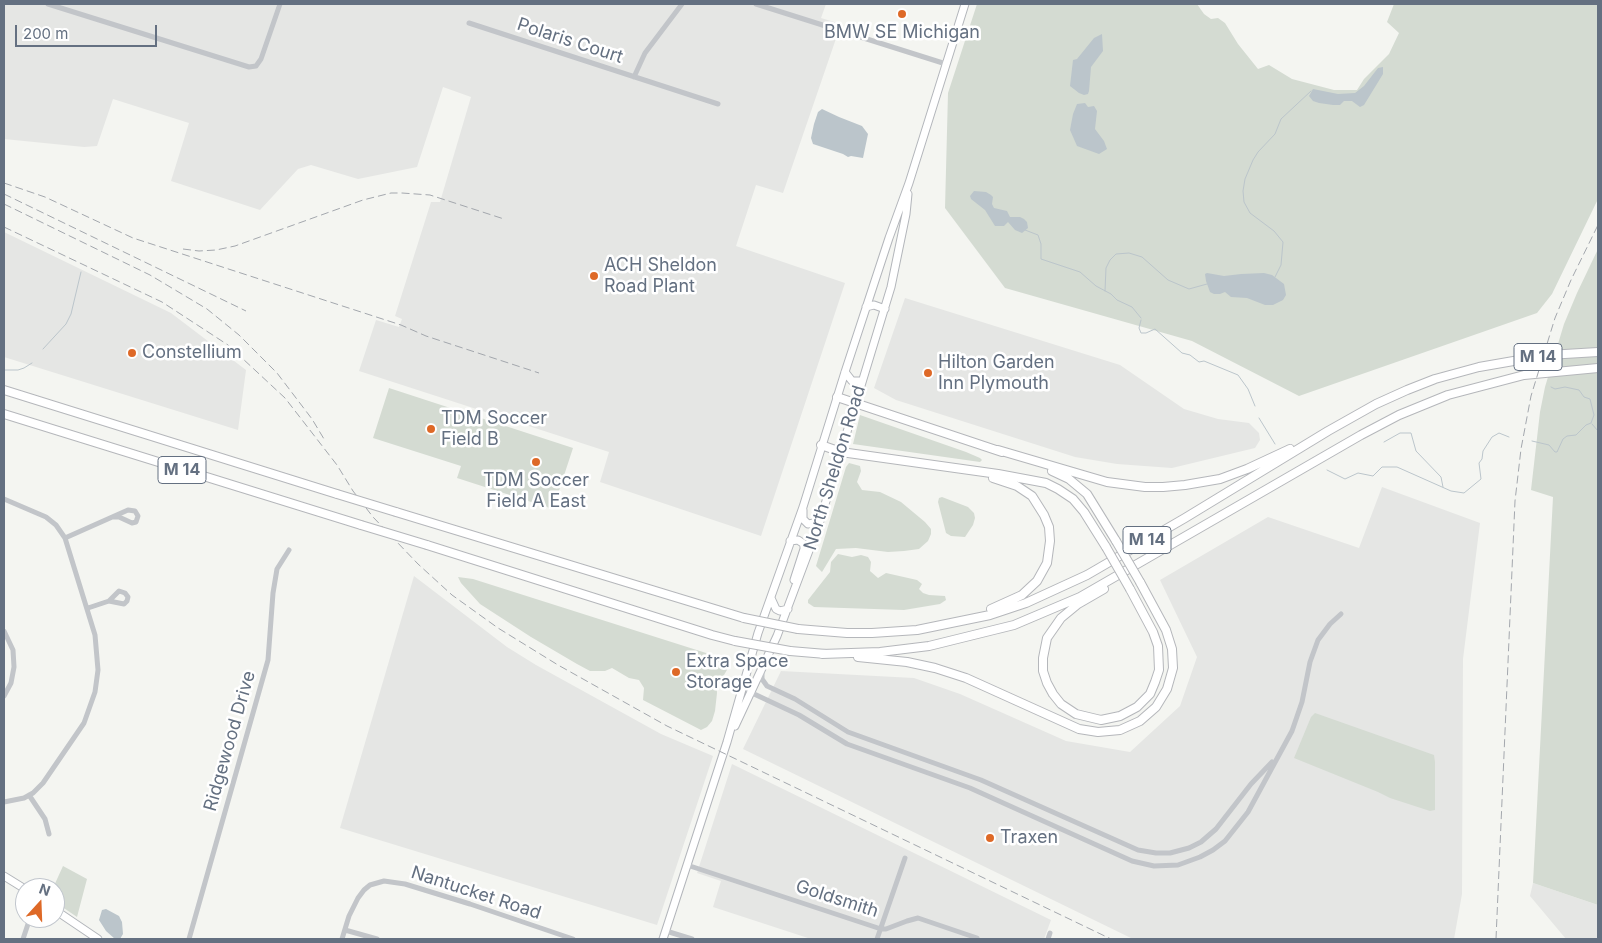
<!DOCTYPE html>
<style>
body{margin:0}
#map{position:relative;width:1602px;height:943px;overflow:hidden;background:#f4f5f1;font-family:Inter,sans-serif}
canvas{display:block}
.frame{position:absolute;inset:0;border:5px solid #647081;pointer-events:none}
.north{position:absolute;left:15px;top:878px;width:50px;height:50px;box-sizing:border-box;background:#fff;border:1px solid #c1c6cd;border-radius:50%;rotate:20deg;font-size:14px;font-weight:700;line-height:20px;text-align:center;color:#647081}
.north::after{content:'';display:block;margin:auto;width:18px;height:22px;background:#de6927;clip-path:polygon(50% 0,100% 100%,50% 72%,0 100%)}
.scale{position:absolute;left:15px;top:25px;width:142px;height:22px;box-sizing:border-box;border:2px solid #647081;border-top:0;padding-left:6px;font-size:15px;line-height:18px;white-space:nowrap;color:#647081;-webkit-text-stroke:4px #fff;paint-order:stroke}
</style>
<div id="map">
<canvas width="1602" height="943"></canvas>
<div class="frame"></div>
<div class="north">N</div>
<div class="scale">200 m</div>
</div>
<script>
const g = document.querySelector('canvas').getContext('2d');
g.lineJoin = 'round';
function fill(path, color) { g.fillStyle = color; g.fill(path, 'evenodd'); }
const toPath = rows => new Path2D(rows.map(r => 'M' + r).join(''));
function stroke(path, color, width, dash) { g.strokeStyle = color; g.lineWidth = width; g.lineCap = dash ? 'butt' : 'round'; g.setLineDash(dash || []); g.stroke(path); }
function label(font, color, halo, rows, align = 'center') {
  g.font = font + ' Inter,sans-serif'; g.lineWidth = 5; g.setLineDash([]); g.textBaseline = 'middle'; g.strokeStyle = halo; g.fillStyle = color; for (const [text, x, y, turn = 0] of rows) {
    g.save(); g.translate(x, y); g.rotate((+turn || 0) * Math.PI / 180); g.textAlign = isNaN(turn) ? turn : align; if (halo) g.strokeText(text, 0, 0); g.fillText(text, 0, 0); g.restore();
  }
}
fill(toPath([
 [4,4,826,4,821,18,841,24,783,193,756,185,736,246,845,283,761,536,600,482,609,452,359,371,376,320,399,327,402,319,395,316,431,202,440,202,471,97,443,87,417,167,358,179,311,165,298,169,260,210,171,181,189,123,113,99,97,146,84,147,4,139],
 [4,232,171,313,246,370,238,430,4,357],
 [905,298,1120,365,1184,409,1218,419,1249,423,1259,433,1260,440,1255,448,1172,468,1117,464,1075,457,896,400,874,388],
 [1382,487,1480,523,1463,659,1462,894,1454,939,1133,939,743,749,781,671,914,678,960,694,1066,741,1130,752,1180,706,1197,657,1160,580,1268,517,1359,548],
 [414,576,507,647,536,665,661,734,713,756,657,925,340,828],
 [732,764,1051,920,1044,939,811,939,713,907,721,881,697,873],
 [1533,883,1598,905,1598,939,1566,939,1530,896]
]), '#e5e6e4');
fill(toPath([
 [977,4,1197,4,1204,14,1211,19,1218,18,1225,23,1238,44,1258,69,1269,65,1292,79,1334,90,1357,90,1364,79,1389,54,1399,33,1387,22,1394,4,1598,4,1598,199,1552,294,1537,313,1299,396,1192,341,1005,288,945,208,948,93],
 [1598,249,1598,905,1533,883,1553,497,1531,490,1540,412,1545,387,1564,324,1577,293],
 [389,388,573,448,553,509,457,478,461,466,373,438],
 [860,415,966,452,980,458,982,460,980,462,853,444],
 [849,463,860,466,861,471,857,482,862,490,880,492,901,502,925,522,931,529,931,534,928,541,919,549,904,551,888,552,856,548,836,549,822,572,816,566,846,467],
 [942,497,968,507,974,513,975,518,973,525,965,537,951,536,946,533,938,502,939,498],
 [838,554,852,557,861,555,868,557,871,562,870,571,878,578,886,573,917,580,922,584,919,589,923,593,929,595,945,596,946,600,940,604,904,610,814,607,808,603,808,600,830,572,831,562],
 [458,577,473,579,725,659,731,663,724,675,716,679,717,693,715,711,712,721,707,727,701,730,643,700,644,688,639,680,629,678,612,668,605,671,590,671,577,664,531,637,480,604,461,583],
 [1315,713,1434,755,1435,762,1435,810,1430,811,1390,798,1378,792,1294,758,1311,717],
 [63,866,87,879,77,917,55,902,55,888,53,888]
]), '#d4dbd2');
fill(toPath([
 [1102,34,1103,51,1091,67,1089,91,1088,94,1084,95,1079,93,1070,86,1073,60,1077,59,1094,38],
 [1383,67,1383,74,1364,105,1360,107,1352,101,1344,101,1340,105,1333,105,1319,103,1313,101,1309,96,1313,89,1338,94,1355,93,1364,86,1378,68],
 [1085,103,1088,107,1094,106,1097,111,1095,129,1104,141,1107,149,1099,154,1077,146,1070,130,1073,114,1077,104],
 [822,109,839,117,862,126,868,134,863,158,851,156,848,157,843,154,813,144,811,138,814,124,818,112],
 [974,191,986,192,991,195,993,197,992,204,994,208,1007,211,1010,217,1020,217,1024,219,1027,222,1028,228,1022,233,1015,230,1008,222,1004,226,995,226,985,210,971,199,970,196],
 [1207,273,1224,276,1241,274,1264,273,1272,275,1284,284,1286,295,1283,300,1273,305,1265,305,1247,298,1231,297,1225,292,1220,294,1214,294,1210,292,1206,281,1205,274],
 [106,909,119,916,122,922,123,934,120,939,115,939,106,931,99,920,102,910]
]), '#bbc5cb');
stroke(toPath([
 [1025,230,1038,235,1041,244,1041,259,1080,272,1096,286,1111,294,1117,300,1132,307,1141,318],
 [1275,277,1281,265,1283,242,1274,231,1250,213,1244,202,1243,191,1245,179,1253,160,1258,152,1275,134,1281,119,1311,91],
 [1105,291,1106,268,1110,260,1116,254,1129,253,1142,257,1168,280,1189,289,1207,284],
 [1141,320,1139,328,1141,333,1146,333,1155,329,1182,353,1190,355,1199,362,1204,361,1238,375,1248,389,1255,406],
 [43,349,66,324,71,314,81,272],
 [4,370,18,370,24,368,32,363],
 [1259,418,1275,444],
 [1592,424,1598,431],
 [1532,441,1549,445,1555,452,1557,452,1563,439,1567,436,1576,435,1586,425,1591,423,1594,415,1590,399,1584,397,1579,390,1565,387,1555,389,1551,387],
 [1384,442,1400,433,1411,433,1416,451,1441,477,1443,487],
 [1327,470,1345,479,1358,473,1373,476,1382,467,1397,467,1451,491,1464,493,1481,479,1479,463,1482,459,1483,451,1492,437,1499,433,1509,437]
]), '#bbc5cb', 1);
const major = toPath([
 [866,307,874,305,885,309],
 [845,372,852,381,862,381],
 [803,510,803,519,808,524,814,523,820,516],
 [790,541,798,540,804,544,804,549,794,580],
 [771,598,776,609,780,611,788,609],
 [735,726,777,636,819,524,891,287,906,214,908,194],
 [4,876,25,889],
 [55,910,98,939],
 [663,939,727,742,758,633,803,507,845,372,889,238,909,183,965,4]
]);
const highway = toPath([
 [4,390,337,494],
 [837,397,1002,452],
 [4,414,361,525],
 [821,445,841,452,998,474,1046,483,1058,489,1073,499,1084,512,1106,547],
 [998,450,1107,482,1145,487,1163,487,1185,485,1220,479,1247,469,1290,449],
 [1052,471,1069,479,1087,494,1116,541],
 [396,512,744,618],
 [427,545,712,635,735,641],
 [1104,589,1078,604,1061,618,1047,638,1043,658,1043,671,1047,683,1053,694,1061,704,1076,714,1101,720,1120,716,1137,707,1150,694,1155,682,1159,670,1158,646,1153,632,1130,589],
 [991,609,1022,595,1037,581,1047,563,1050,541,1049,527,1044,515,1032,496,1017,486,993,478],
 [798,629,847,633,872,633,917,630,990,615,1026,603,1087,575,1185,518,1328,431,1376,404,1407,390,1435,379,1479,367,1548,355,1598,352],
 [790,651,826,654],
 [822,654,880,652,929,646,1014,625,1080,597,1361,435,1399,415,1448,395,1524,375,1598,368],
 [858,657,907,662,935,668,966,678,1079,729,1098,732,1120,730,1140,721,1156,707,1167,689,1173,668,1172,649,1166,630,1140,582]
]);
stroke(major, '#b3b6bb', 9);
stroke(highway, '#b5b7bb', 10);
stroke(toPath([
 [48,4,249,67,256,66,261,59,280,4],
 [756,4,946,64],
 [469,23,718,104],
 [634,77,645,53,682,4],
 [4,499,46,517,56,525,65,538,95,635,98,670,95,692,84,723,43,783,33,793,24,798,4,802],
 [65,538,128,510,135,511,138,516,136,522,132,523,119,517,114,517],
 [88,608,109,601,119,591,125,593,128,597,127,601,124,604,109,601],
 [4,631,13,650,14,667,11,683,4,696],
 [762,671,762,679,767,686,795,699,848,732,981,780,1138,850,1156,853,1170,853,1189,848,1201,842,1216,829,1251,784,1272,762],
 [745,684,747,689,752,693,799,715,847,744,970,788,1132,861,1154,866,1178,865,1200,857,1213,850,1225,841,1248,812,1292,731,1302,702,1310,662,1318,640,1330,624,1341,614],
 [29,795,45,819,49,834],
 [687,865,881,929,886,929,907,921,918,918,977,938],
 [345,930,377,939],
 [666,931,692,939],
 [23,939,30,918],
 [189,939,268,660,273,593,277,569,289,550],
 [342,939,349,916,358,898,364,890,370,885,384,881,405,884,470,904,573,939],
 [877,939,905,858],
 [1048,939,1050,933]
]), '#c2c5c9', 5);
stroke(major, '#fff', 7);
stroke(highway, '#fff', 8);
stroke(toPath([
 [4,183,45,197,133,238,401,325,426,336,539,373],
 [4,194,246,311],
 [4,204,150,275,207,309,239,335,277,373,312,419,324,439],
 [4,227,162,302,228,345,285,398,337,465,353,491,373,517,418,564,452,595,498,628,558,665,667,726,1111,939],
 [183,249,199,251,216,250,235,246,363,200,391,193,402,193,430,195,504,219],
 [1496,939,1515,501,1521,449,1531,396,1555,318,1571,280,1598,225]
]), '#a3a7ad', 1, [8, 4]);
const highwayBridge = toPath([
 [337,494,396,512],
 [361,525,427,545],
 [1116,541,1140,582],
 [1106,547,1130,589],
 [744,618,798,629],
 [735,641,790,651]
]);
stroke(highwayBridge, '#b5b7bb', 10, []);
stroke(highwayBridge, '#fff', 8);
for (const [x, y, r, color] of [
 [902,14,5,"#de6927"],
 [594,276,5,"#de6927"],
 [132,353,5,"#de6927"],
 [928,373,5,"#de6927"],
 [431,429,5,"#de6927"],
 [536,462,5,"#de6927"],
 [676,672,5,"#de6927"],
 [990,838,5,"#de6927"]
]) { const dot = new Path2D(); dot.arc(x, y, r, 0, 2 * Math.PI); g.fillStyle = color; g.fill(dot); stroke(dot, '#fff', 2); }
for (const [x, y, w] of [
 [1538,357,48],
 [182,470,48],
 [1147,540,48]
]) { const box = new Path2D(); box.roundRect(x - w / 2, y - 13.5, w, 27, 4); g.fillStyle = '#fff'; g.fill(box); stroke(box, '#647081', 1); }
label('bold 16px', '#647081', null, [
 ["M 14",1538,357],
 ["M 14",182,470],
 ["M 14",1147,540]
]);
label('18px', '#647081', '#fff', [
 ["BMW SE Michigan",902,33,"center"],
 ["ACH Sheldon",604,266],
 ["Road Plant",604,287],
 ["Constellium",142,353],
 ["Hilton Garden",938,363],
 ["Inn Plymouth",938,384],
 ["TDM Soccer",441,419],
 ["Field B",441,440],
 ["TDM Soccer",536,481,"center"],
 ["Field A East",536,502,"center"],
 ["Extra Space",686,662],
 ["Storage",686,683],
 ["Traxen",1000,838]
], 'left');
label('18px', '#647081', '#fff', [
 ["Polaris Court",570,41,18],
 ["North Sheldon Road",835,468,-73],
 ["Ridgewood Drive",230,741,-74],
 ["Nantucket Road",476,893,18],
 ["Goldsmith",837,899,18]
]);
</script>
